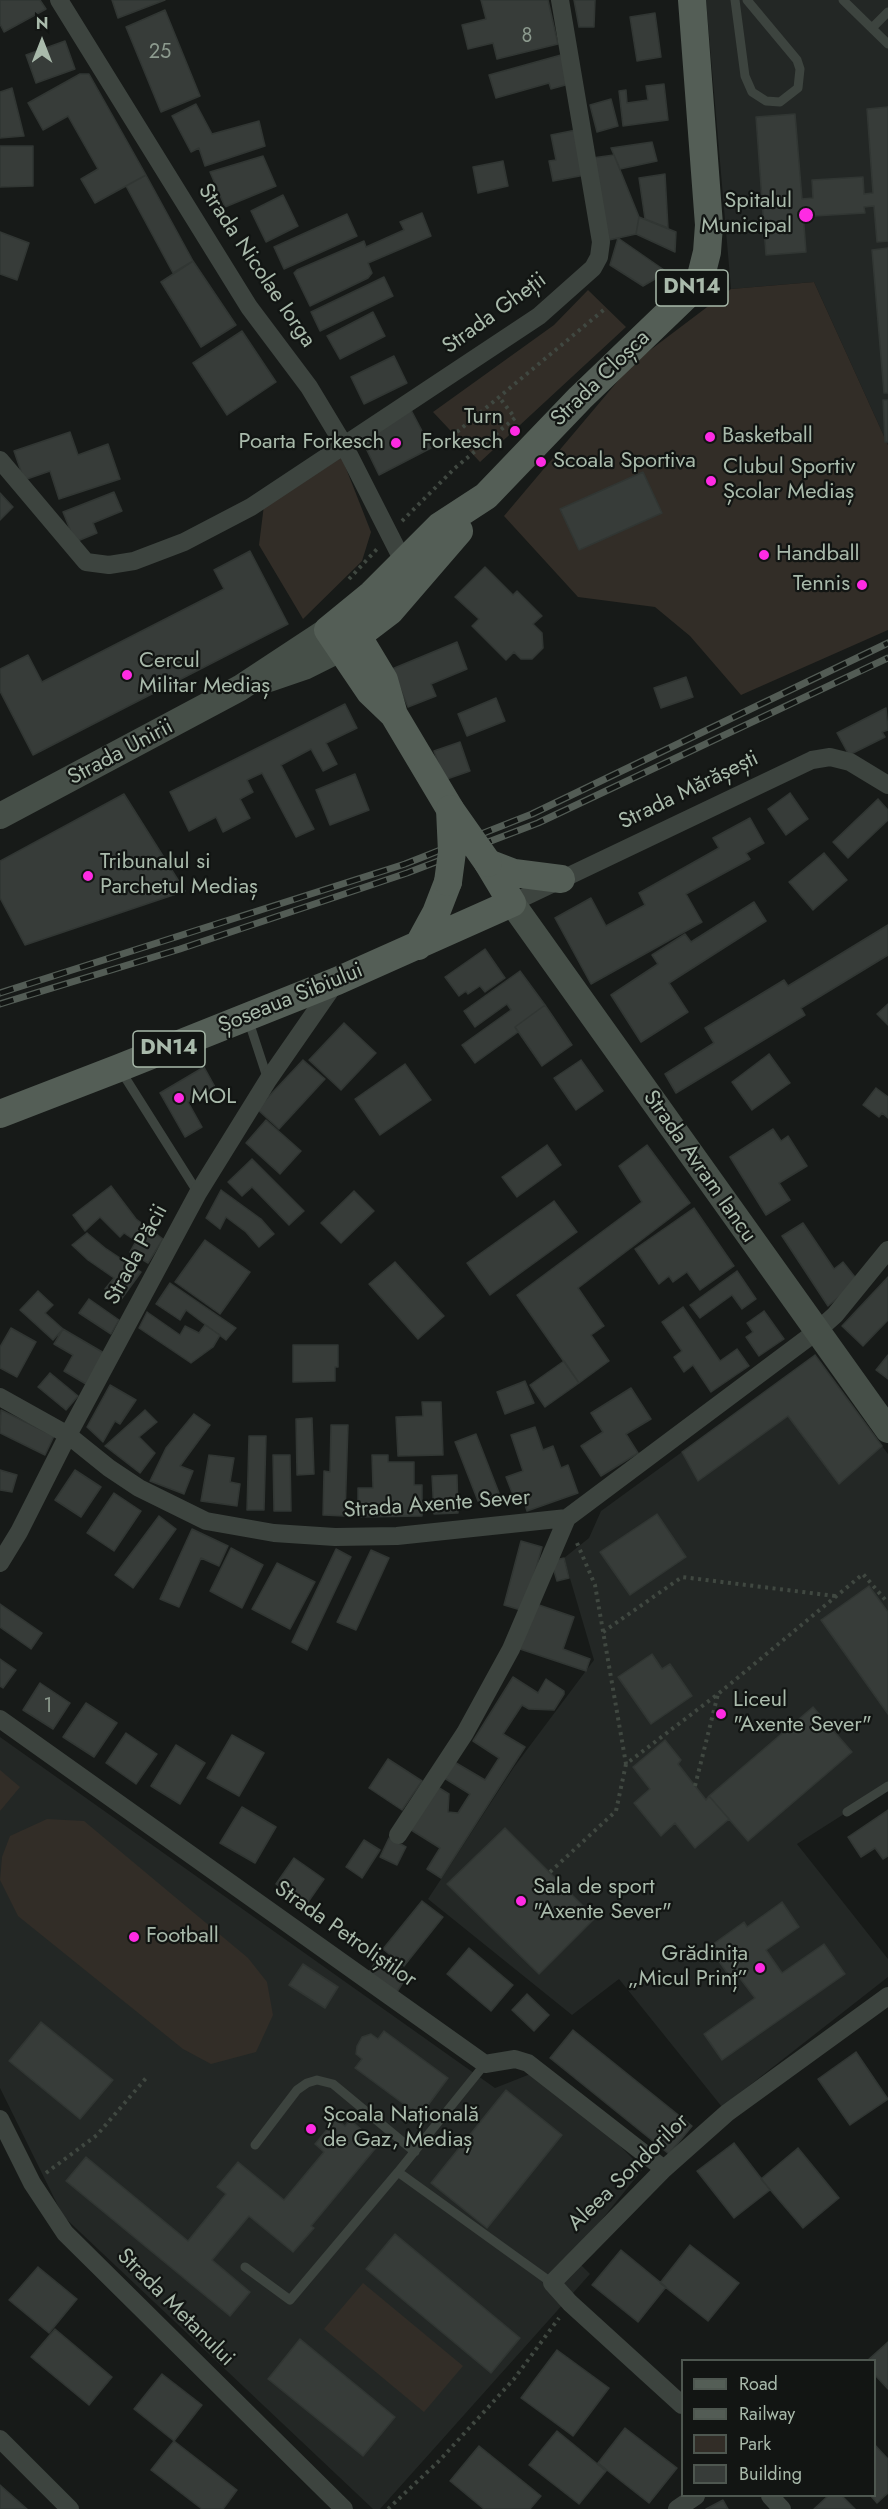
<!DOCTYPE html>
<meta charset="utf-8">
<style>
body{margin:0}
#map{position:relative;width:888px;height:2509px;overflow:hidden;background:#171a18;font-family:Jost,sans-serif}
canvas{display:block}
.legend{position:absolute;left:681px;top:2359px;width:195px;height:138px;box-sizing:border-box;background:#121513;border:2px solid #4e5750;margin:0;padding:8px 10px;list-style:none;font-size:18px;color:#a9baab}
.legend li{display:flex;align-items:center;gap:12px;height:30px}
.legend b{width:30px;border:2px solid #4e5750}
.north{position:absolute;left:12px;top:12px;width:60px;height:60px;-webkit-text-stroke:4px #121513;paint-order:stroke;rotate:0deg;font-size:16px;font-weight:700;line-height:24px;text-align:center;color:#a9baab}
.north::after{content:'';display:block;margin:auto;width:21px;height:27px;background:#a9baab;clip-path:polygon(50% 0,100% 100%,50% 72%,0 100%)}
</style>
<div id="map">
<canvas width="888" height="2509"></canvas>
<ul class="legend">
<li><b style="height:8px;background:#545e56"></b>Road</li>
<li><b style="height:8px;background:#535c55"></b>Railway</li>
<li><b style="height:16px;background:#322d27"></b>Park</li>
<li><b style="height:16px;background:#373c39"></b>Building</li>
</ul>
<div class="north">N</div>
</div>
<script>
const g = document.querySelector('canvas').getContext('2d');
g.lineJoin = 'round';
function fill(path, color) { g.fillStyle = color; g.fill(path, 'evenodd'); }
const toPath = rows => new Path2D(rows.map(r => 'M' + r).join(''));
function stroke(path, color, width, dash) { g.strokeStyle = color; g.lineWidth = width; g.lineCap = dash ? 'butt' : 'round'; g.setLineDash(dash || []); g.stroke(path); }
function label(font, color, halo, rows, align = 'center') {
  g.font = font + ' Jost,sans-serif'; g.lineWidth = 4.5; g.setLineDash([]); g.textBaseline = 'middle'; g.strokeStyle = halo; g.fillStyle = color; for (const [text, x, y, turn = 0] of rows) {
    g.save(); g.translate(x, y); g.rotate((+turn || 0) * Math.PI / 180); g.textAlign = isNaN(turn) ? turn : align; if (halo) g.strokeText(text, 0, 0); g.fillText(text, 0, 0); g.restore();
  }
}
fill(toPath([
 [706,0,888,0,888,445,814,282,731,289],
 [815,1355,888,1454,888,1786,797,1844,888,1959,888,1977,722,2107,619,1979,572,2015,428,1899,514,1767,594,1660,564,1558,589,1538,601,1511],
 [0,1737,495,2088,543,2069,643,2169,572,2256,590,2274,380,2509,373,2509,63,2216,0,2088]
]), '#232725');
fill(toPath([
 [814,282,888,445,888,630,741,695,690,636,655,607,578,597,504,516,633,363,731,289],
 [588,290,626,327,480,462,433,412,554,325],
 [340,453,371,532,362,561,303,619,259,545,264,505],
 [0,1770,20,1787,0,1811],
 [47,1819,84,1821,248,1958,267,1982,273,2015,256,2052,211,2064,183,2049,18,1916,0,1880,2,1857,10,1836],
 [363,2283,463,2366,424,2412,324,2329]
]), '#322d27');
const building = toPath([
 [0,0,40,0,46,9,4,32,0,24,0,0],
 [112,0,165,0,118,18,112,0],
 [481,0,548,0,558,44,497,59,493,43,468,49,462,25,486,19,481,0],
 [574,0,595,0,594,27,579,27,574,0],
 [165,10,200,96,161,112,126,27,165,10],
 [655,13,661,57,637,61,630,17,655,13],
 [65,41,75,69,36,83,26,55,65,41],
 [561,55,569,84,551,89,549,83,496,98,489,75,561,55],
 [80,74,89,74,146,175,95,203,81,179,98,169,68,116,43,130,28,103,80,74],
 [664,84,668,120,623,126,619,91,626,90,627,103,648,100,646,86,664,84],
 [12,88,24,136,0,138,0,92,12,88],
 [611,99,618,126,597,132,590,105,611,99],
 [196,104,212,134,259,121,265,146,205,166,199,148,191,152,172,116,196,104],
 [888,107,888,241,877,242,874,206,864,207,865,213,814,216,813,211,803,212,806,252,766,255,756,117,795,114,802,199,813,198,812,180,863,177,864,194,873,193,867,109,888,107],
 [576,130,585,175,553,181,549,161,556,160,551,135,576,130],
 [652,142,657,161,620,169,611,148,652,142],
 [0,146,33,146,33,186,0,187,0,146],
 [614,155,639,217,636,234,609,240,592,158,614,155],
 [263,156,276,186,225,207,210,172,263,156],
 [503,161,508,186,478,193,473,167,503,161],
 [665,174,668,228,645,219,639,178,665,174],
 [146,175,193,261,173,273,126,186,146,175],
 [283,195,298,226,266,242,251,211,283,195],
 [422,213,431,236,368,263,372,273,368,278,310,306,294,273,297,270,364,241,366,247,404,230,400,222,422,213],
 [347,214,357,236,284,269,274,247,347,214],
 [639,217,676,232,675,252,636,234,639,217],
 [0,232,29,243,17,280,0,274,0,232],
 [618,238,667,272,643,286,610,265,618,238],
 [888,248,888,393,884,393,872,250,888,248],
 [193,261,236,325,201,347,161,282,193,261],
 [384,277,393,296,320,331,311,312,384,277],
 [373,312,385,336,340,359,327,336,373,312],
 [242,331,276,382,227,415,193,363,242,331],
 [394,356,407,383,364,404,351,377,394,356],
 [883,400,888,400,888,442,885,442,883,400],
 [411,410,431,448,379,475,361,438,411,410],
 [70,432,78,455,108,444,120,479,59,499,50,471,24,480,14,451,70,432],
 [643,472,662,513,579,550,560,509,643,472],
 [114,492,122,511,93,523,97,533,75,542,63,512,114,492],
 [0,493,13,507,0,520,0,493],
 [250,551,288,624,33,755,0,691,0,669,28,655,42,682,224,589,214,570,250,551],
 [485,567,513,595,517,591,542,616,533,624,542,633,543,648,532,659,521,659,514,652,506,660,472,626,479,619,455,597,485,567],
 [457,642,467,669,431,684,436,696,408,707,392,669,457,642],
 [686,677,693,697,661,708,654,688,686,677],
 [496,698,505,721,467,736,458,714,496,698],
 [345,704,357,728,326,743,337,764,323,771,311,749,281,765,314,829,296,837,262,773,247,780,253,792,240,799,250,818,223,832,216,817,189,831,170,792,345,704],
 [886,708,888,730,882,732,885,737,849,755,837,733,886,708],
 [460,742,470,771,444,780,434,751,460,742],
 [355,774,369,810,330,825,316,790,355,774],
 [790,793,808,819,786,835,768,809,790,793],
 [124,794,185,891,25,945,0,898,0,861,124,794],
 [878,799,888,810,888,820,848,858,833,842,878,799],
 [750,818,764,843,746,853,750,859,686,894,702,922,591,984,555,918,591,898,606,926,645,905,639,893,719,848,713,838,750,818],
 [824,853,847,880,813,910,789,882,824,853],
 [754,902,766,921,669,983,688,1012,641,1042,611,995,658,964,652,955,685,934,691,942,754,902],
 [888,925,888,955,801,1008,805,1015,676,1093,665,1074,714,1043,705,1028,784,980,788,986,888,925],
 [485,949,505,978,485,992,480,986,468,994,466,991,459,996,445,977,485,949],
 [520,971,545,1005,515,1027,518,1032,475,1063,462,1045,511,1010,507,1004,475,1027,464,1011,520,971],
 [888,1004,888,1025,877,1014,888,1004],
 [545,1005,572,1045,542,1066,515,1027,545,1005],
 [344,1023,376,1053,341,1090,309,1060,344,1023],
 [769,1054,790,1083,752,1110,732,1082,769,1054],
 [303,1060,325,1079,279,1129,257,1109,303,1060],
 [581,1060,603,1091,576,1110,554,1078,581,1060],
 [405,1064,431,1100,380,1135,355,1099,405,1064],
 [204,1067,215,1087,188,1102,202,1127,185,1137,160,1093,204,1067],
 [876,1088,888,1097,888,1118,882,1113,879,1117,863,1105,876,1088],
 [266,1120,301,1151,280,1174,246,1143,266,1120],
 [773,1129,781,1141,788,1136,807,1166,779,1183,790,1200,766,1215,730,1157,773,1129],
 [547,1145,561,1165,517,1197,502,1177,547,1145],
 [647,1145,690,1203,578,1288,604,1326,591,1335,609,1361,579,1383,517,1295,642,1202,619,1166,647,1145],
 [252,1159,304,1211,289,1225,252,1187,242,1196,228,1182,252,1159],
 [111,1186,136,1219,163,1239,148,1263,130,1252,136,1241,124,1233,120,1237,100,1217,85,1231,73,1215,111,1186],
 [221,1190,261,1219,274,1234,259,1247,246,1232,226,1217,220,1229,206,1218,221,1190],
 [354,1191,374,1211,341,1243,321,1223,354,1191],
 [554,1201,577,1232,490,1295,467,1263,554,1201],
 [694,1208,734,1266,700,1290,687,1272,673,1282,669,1276,659,1284,635,1249,694,1208],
 [803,1223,834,1269,843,1262,858,1281,828,1306,782,1236,803,1223],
 [87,1233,105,1248,141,1272,120,1301,105,1289,114,1278,88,1260,72,1245,87,1233],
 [205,1240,250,1272,220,1314,175,1282,205,1240],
 [395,1262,444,1316,418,1339,369,1284,395,1262],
 [737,1271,756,1299,742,1309,732,1295,700,1318,690,1305,737,1271],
 [888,1277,888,1320,863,1346,842,1326,888,1277],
 [170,1283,236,1328,226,1340,186,1310,180,1320,156,1304,170,1283],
 [38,1291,53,1305,45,1313,63,1329,53,1340,20,1310,38,1291],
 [89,1299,119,1320,111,1334,79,1313,89,1299],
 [683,1307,720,1361,737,1349,749,1366,711,1392,693,1365,684,1372,674,1357,682,1351,662,1322,683,1307],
 [764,1311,784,1339,759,1356,746,1337,753,1332,747,1323,764,1311],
 [147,1312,180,1335,185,1326,199,1333,205,1325,220,1335,213,1347,191,1363,139,1328,147,1312],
 [11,1328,36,1342,17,1377,0,1368,0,1347,11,1328],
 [63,1329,104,1353,86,1384,64,1371,73,1355,54,1344,63,1329],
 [293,1345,338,1345,338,1367,335,1367,335,1381,293,1382,293,1345],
 [815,1355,882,1446,839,1484,788,1416,698,1481,682,1452,815,1355],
 [888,1355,888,1379,876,1370,888,1355],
 [564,1361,579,1383,545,1407,530,1385,564,1361],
 [50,1373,78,1396,66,1410,38,1387,50,1373],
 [525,1381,534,1403,505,1414,497,1392,525,1381],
 [110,1385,136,1400,120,1424,115,1421,103,1442,87,1427,110,1385],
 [631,1388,651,1419,626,1434,638,1453,601,1476,581,1446,603,1432,591,1413,631,1388],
 [422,1402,441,1402,443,1455,398,1456,396,1417,423,1416,422,1402],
 [1,1410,54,1436,45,1455,0,1433,1,1410],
 [145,1410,157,1422,139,1437,155,1453,140,1473,105,1446,145,1410],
 [194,1414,210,1425,180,1466,193,1471,184,1494,150,1481,166,1448,194,1414],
 [312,1418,314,1474,297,1475,296,1419,312,1418],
 [331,1425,348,1425,345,1516,323,1515,324,1471,330,1472,331,1425],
 [535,1427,543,1450,553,1446,561,1468,568,1465,578,1493,527,1511,521,1492,513,1495,506,1477,523,1471,511,1435,535,1427],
 [476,1434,499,1493,478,1501,455,1442,476,1434],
 [249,1436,266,1436,264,1510,247,1510,249,1436],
 [209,1455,234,1458,230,1482,240,1484,237,1506,201,1501,209,1455],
 [273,1455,290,1455,291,1511,274,1511,273,1455],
 [372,1455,388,1455,388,1462,414,1462,414,1485,422,1485,422,1516,358,1517,358,1488,373,1488,372,1455],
 [0,1470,17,1475,12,1492,0,1490,0,1470],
 [75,1470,101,1487,81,1517,55,1500,75,1470],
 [457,1475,458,1513,434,1514,432,1476,457,1475],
 [114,1493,141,1511,114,1551,87,1533,114,1493],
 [657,1514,686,1557,630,1595,600,1552,657,1514],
 [159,1516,176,1529,133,1588,115,1575,159,1516],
 [192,1529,228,1546,219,1566,201,1558,179,1607,160,1599,192,1529],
 [521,1541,542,1547,524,1611,504,1605,521,1541],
 [231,1548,263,1565,242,1608,210,1591,231,1548],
 [336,1549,351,1557,307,1650,292,1642,336,1549],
 [371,1550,389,1558,356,1630,337,1622,371,1550],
 [564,1558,569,1578,557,1581,551,1561,564,1558],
 [277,1563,315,1582,290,1629,252,1609,277,1563],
 [869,1586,888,1612,888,1714,821,1620,869,1586],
 [0,1604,42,1633,31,1649,0,1627,0,1604],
 [536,1604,574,1617,563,1649,590,1659,586,1671,520,1649,536,1604],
 [652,1654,662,1669,670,1664,692,1696,651,1724,618,1677,652,1654],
 [0,1659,16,1670,3,1688,0,1686,0,1659],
 [513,1677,538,1693,546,1679,564,1691,564,1694,554,1710,529,1709,522,1705,503,1734,525,1747,441,1878,427,1869,440,1848,408,1828,436,1786,449,1794,448,1812,458,1813,470,1794,441,1776,451,1760,485,1780,499,1758,473,1741,513,1677],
 [40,1683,70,1703,53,1729,23,1710,40,1683],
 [86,1703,117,1723,94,1757,63,1737,86,1703],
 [813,1707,852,1752,748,1841,709,1796,813,1707],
 [126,1733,157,1754,136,1784,106,1763,126,1733],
 [232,1735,264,1753,239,1796,207,1778,232,1735],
 [665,1740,681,1760,678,1764,706,1800,709,1796,729,1819,695,1848,675,1823,661,1836,634,1803,650,1789,633,1767,665,1740],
 [176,1745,205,1763,180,1804,151,1786,176,1745],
 [388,1759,422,1781,402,1810,369,1788,388,1759],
 [242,1807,276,1827,255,1863,220,1843,242,1807],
 [888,1810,888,1856,883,1859,875,1848,861,1857,848,1837,888,1810],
 [505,1828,595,1918,539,1974,447,1884,505,1828],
 [389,1838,406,1847,397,1865,380,1857,389,1838],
 [364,1840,380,1850,362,1878,346,1867,364,1840],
 [294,1858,324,1879,306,1905,276,1884,294,1858],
 [422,1901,443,1917,404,1966,383,1949,422,1901],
 [782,1902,799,1927,766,1950,782,1973,824,1944,845,1974,722,2060,704,2034,755,1998,736,1973,730,1977,709,1947,744,1922,747,1927,782,1902],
 [469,1948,513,1985,491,2011,447,1974,469,1948],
 [380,1955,409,1973,395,1995,366,1977,380,1955],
 [303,1964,338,1987,325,2008,289,1985,303,1964],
 [527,1994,549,2015,534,2031,512,2010,527,1994],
 [41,2022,113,2080,80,2119,9,2061,41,2022],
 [573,2030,692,2126,669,2154,550,2058,573,2030],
 [384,2031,448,2078,420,2116,355,2068,362,2059,356,2054,357,2046,362,2037,371,2034,378,2039,384,2031],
 [856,2052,888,2099,850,2125,818,2079,856,2052],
 [506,2090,562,2135,487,2228,431,2183,506,2090],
 [336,2119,345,2126,350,2120,379,2144,311,2226,314,2228,293,2252,249,2216,212,2260,250,2292,230,2316,66,2181,86,2157,188,2241,226,2194,217,2187,238,2162,284,2200,324,2152,315,2144,336,2119],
 [734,2143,770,2190,734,2218,697,2171,734,2143],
 [798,2148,839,2198,803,2228,761,2179,798,2148],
 [395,2234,520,2338,491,2373,366,2269,395,2234],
 [690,2245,739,2283,708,2321,660,2283,690,2245],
 [621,2250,666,2287,638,2322,592,2285,621,2250],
 [38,2267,77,2299,49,2333,9,2300,38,2267],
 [55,2329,112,2377,89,2405,31,2357,55,2329],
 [300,2339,395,2417,363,2456,268,2379,300,2339],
 [888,2342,888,2389,874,2374,874,2360,868,2360,888,2342],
 [557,2350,609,2388,573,2436,521,2398,557,2350],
 [162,2374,202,2405,174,2441,134,2409,162,2374],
 [625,2428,677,2468,649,2503,598,2463,625,2428],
 [557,2431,606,2471,579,2504,529,2465,557,2431],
 [174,2441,237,2490,223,2509,202,2509,151,2470,174,2441],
 [874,2444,888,2459,888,2493,877,2503,871,2496,874,2496,874,2444],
 [479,2446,541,2496,530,2509,484,2509,450,2481,479,2446],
 [0,2485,27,2509,0,2509,0,2485],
 [828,2496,842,2496,855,2509,814,2509,828,2496],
 [723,2500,728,2509,706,2509,723,2500]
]);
fill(building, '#373c39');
stroke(building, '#313633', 1.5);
stroke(toPath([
 [457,432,606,308],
 [402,521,455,468,515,418,499,397],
 [349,579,377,549],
 [577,1543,595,1585,626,1764],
 [603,1632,682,1577,835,1596],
 [695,1786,718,1694],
 [550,1872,616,1811,626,1764,718,1694,863,1574,888,1603],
 [46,2173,97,2135,147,2077],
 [388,2509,439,2461,514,2379,559,2318]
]), '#404841', 4, [3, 4.5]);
stroke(toPath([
 [735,0,745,76,752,92,766,101,780,102,798,88,800,69,797,60,747,0],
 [843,0,888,44],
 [872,28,888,12],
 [248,1019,268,1080],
 [121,1071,198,1193],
 [847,1812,888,1786],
 [485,2064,398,2172,552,2283],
 [255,2145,297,2090,307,2083,317,2080,333,2084,415,2152],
 [245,2267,290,2300,398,2172]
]), '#3d443f', 9);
stroke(toPath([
 [59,0,249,307,309,387,344,445,404,563],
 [0,460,86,562,109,565,134,561,184,542,251,507,539,316,593,268,599,257,601,242,560,0],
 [512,903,812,760,830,757,850,762,888,785],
 [0,1397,68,1435,109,1468,139,1488,206,1521,274,1533,335,1537,397,1536,567,1518,817,1331,835,1315,888,1250],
 [0,1563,19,1532,68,1435,198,1193,268,1080,336,982],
 [0,1719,485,2064,515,2059,528,2063,664,2169],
 [398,1835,465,1733,511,1649,567,1518],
 [0,2119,32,2183,65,2233,344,2509],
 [682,2405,570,2303,552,2283,664,2169,727,2113,888,1996],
 [0,2439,70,2509],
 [770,2496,782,2509],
 [677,2509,696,2496]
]), '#3d443f', 18);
stroke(toPath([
 [269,679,304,667,340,649],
 [0,816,240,688,328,630],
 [512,903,888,1430]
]), '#464f48', 26);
stroke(toPath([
 [346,617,384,680,394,715,450,809],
 [344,646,390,611,459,531],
 [394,715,370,692,328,630,372,594,440,526,486,496,580,398,686,296,701,276,707,252,709,225,692,0],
 [488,863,514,873,561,879],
 [418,946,436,913,448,882],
 [0,1114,119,1068,337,981,512,903,488,863]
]), '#545e56', 28);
const rail = toPath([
 [0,993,405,864,532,814,888,643],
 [0,1004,180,949,407,873,538,823,888,658]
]);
stroke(rail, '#535c55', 7);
stroke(rail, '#121513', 4.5, [14]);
stroke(toPath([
 [450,809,488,863],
 [448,882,452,852,450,809]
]), '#545e56', 28);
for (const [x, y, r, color] of [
 [806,215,8,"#fe2be3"],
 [515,431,6,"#fe2be3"],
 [710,437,6,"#fe2be3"],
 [396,443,6,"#fe2be3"],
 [541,462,6,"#fe2be3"],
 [711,481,6,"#fe2be3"],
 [764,555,6,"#fe2be3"],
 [862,585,6,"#fe2be3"],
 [127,675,6,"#fe2be3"],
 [88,876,6,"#fe2be3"],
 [179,1098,6,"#fe2be3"],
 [721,1714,6,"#fe2be3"],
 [521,1901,6,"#fe2be3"],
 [134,1937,6,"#fe2be3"],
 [760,1968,6,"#fe2be3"],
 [311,2129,6,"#fe2be3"]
]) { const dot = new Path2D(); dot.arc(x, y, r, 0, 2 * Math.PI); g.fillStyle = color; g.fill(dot); stroke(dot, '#121513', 2); }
label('20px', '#8c9a8e', null, [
 ["8",527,37],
 ["25",160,53],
 ["1",48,1707]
]);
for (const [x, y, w] of [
 [692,288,72],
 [169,1049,72]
]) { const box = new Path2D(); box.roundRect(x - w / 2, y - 18, w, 36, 4.5); g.fillStyle = '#121513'; g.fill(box); stroke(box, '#a9baab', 1.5); }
label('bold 21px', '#a9baab', null, [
 ["DN14",692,288],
 ["DN14",169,1049]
]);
label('22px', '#a9baab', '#121513', [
 ["Spitalul",792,202,"right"],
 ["Municipal",792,227,"right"],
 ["Turn",503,418,"right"],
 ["Forkesch",503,443,"right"],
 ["Basketball",722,437],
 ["Poarta Forkesch",384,443,"right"],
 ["Scoala Sportiva",553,462],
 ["Clubul Sportiv",723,468],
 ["Școlar Mediaș",723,493],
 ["Handball",776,555],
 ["Tennis",850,585,"right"],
 ["Cercul",139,662],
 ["Militar Mediaș",139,687],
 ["Tribunalul si",100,863],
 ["Parchetul Mediaș",100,888],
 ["MOL",191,1098],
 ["Liceul",733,1701],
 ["\"Axente Sever\"",733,1726],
 ["Sala de sport",533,1888],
 ["\"Axente Sever\"",533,1913],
 ["Football",146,1937],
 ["Grădinița",748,1955,"right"],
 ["„Micul Prinț”",748,1980,"right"],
 ["Școala Națională",323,2116],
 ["de Gaz, Mediaș",323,2141]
], 'left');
label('22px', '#a9baab', '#121513', [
 ["Strada Nicolae Iorga",256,266,56],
 ["Strada Gheții",495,314,-36],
 ["Strada Cloșca",601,379,-44],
 ["Strada Unirii",121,753,-28],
 ["Strada Mărășești",689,791,-26],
 ["Șoseaua Sibiului",291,999,-22],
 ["Strada Avram Iancu",699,1167,55],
 ["Strada Păcii",137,1255,-62],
 ["Strada Axente Sever",437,1505,-4],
 ["Strada Petroliștilor",345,1935,35],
 ["Aleea Sondorilor",629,2173,-44],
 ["Strada Metanului",175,2308,45]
]);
</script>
